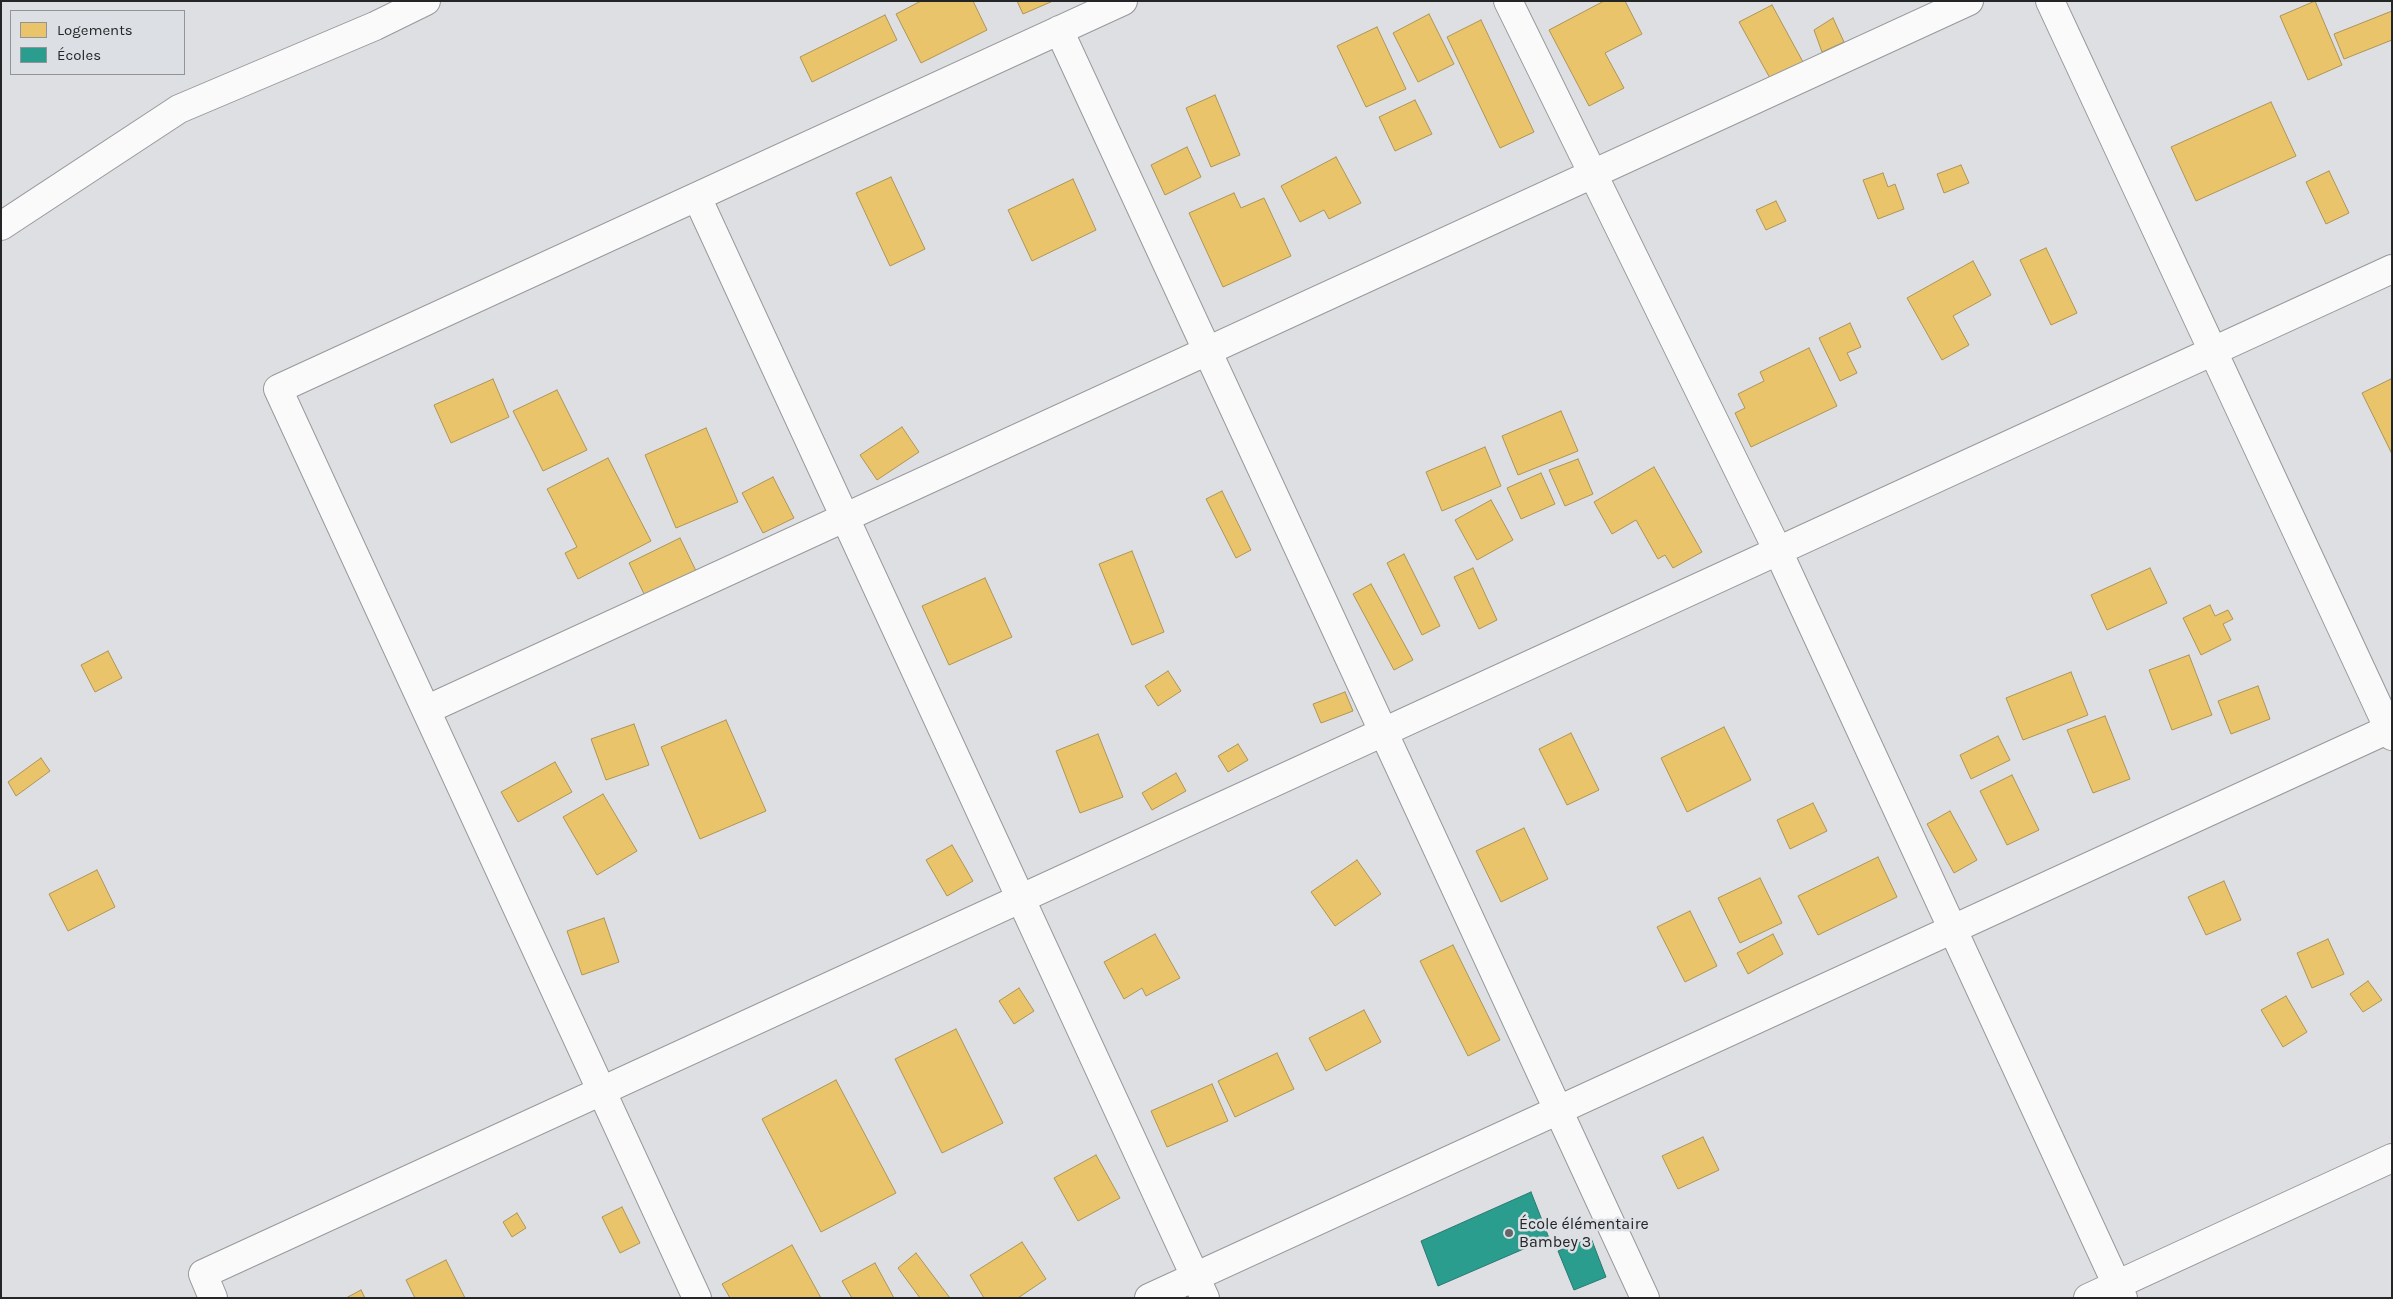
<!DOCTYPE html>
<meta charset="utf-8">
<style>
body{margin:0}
#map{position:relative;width:2393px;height:1299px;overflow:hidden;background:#dddfe2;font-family:Karla,sans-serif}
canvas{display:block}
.frame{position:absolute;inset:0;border:2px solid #242527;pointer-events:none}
.legend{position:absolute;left:10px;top:10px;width:175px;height:65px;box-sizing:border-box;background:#dcdfe3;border:1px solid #929598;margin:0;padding:6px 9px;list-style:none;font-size:15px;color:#242527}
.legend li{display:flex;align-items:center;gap:10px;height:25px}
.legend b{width:25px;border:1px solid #929598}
</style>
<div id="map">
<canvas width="2393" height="1299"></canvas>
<div class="frame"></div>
<ul class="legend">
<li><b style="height:14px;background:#e9c46a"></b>Logements</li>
<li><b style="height:14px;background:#2a9d8f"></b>Écoles</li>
</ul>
</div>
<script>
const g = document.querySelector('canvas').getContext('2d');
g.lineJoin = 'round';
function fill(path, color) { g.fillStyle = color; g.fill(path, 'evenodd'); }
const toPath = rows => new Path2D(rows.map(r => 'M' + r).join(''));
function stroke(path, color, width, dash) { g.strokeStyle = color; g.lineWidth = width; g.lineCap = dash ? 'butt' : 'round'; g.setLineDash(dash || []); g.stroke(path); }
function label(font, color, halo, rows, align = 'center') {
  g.font = font + ' Karla,sans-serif'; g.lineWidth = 5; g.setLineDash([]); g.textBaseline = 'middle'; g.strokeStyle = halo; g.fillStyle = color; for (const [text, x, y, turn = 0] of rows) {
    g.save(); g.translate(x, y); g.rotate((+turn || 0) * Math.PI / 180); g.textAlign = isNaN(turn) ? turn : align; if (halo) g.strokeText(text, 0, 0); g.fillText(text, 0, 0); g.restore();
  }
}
const homes = toPath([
 [921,1,973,1,987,30,921,63,896,14,921,1],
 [1017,1,1053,1,1023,14,1017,1],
 [1604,1,1625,1,1642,34,1605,53,1624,88,1589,106,1549,30,1604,1],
 [2315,1,2342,65,2308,80,2280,16,2315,1],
 [1772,5,1803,62,1771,80,1739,22,1772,5],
 [2392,11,2392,40,2344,59,2334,34,2392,11],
 [1429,14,1454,64,1418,82,1393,33,1429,14],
 [885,15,897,40,812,82,800,57,885,15],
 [1833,18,1844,42,1822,52,1814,30,1833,18],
 [1481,20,1534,132,1500,148,1447,37,1481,20],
 [1377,27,1406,89,1366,107,1337,46,1377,27],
 [1215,95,1240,155,1211,167,1186,108,1215,95],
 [1415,100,1432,134,1395,151,1379,117,1415,100],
 [2271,102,2296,156,2196,201,2171,147,2271,102],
 [1187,147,1201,177,1165,195,1151,165,1187,147],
 [1336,157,1361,203,1329,219,1324,210,1300,222,1281,186,1336,157],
 [1961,165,1969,183,1944,193,1937,174,1961,165],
 [2329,171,2349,213,2326,224,2306,182,2329,171],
 [1883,173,1888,187,1895,184,1904,209,1878,219,1863,180,1883,173],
 [891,177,925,249,890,266,856,193,891,177],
 [1073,179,1096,230,1032,261,1008,210,1073,179],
 [1234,193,1241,208,1264,198,1291,256,1223,287,1189,213,1234,193],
 [1776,201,1786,221,1766,230,1756,210,1776,201],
 [2046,248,2077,313,2051,325,2020,260,2046,248],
 [1973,261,1991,295,1953,316,1969,345,1942,360,1907,298,1973,261],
 [1850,323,1861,347,1847,353,1857,373,1840,381,1819,338,1850,323],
 [1809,348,1837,406,1751,447,1735,413,1745,408,1738,394,1764,381,1760,372,1809,348],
 [493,379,509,417,451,443,434,405,493,379],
 [2391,379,2392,380,2392,454,2362,393,2391,379],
 [557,390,587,450,543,471,513,411,557,390],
 [1561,411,1578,451,1518,475,1502,436,1561,411],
 [902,427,919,452,877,480,860,455,902,427],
 [706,428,738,502,676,528,645,455,706,428],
 [1485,447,1501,486,1442,511,1426,472,1485,447],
 [608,458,651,541,578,579,565,553,577,547,547,489,608,458],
 [1578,459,1593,494,1565,506,1549,470,1578,459],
 [1654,467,1702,552,1673,568,1665,555,1658,559,1636,520,1612,534,1594,502,1654,467],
 [1541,473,1555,504,1521,519,1507,488,1541,473],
 [773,477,794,518,763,533,742,493,773,477],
 [1222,491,1251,550,1236,558,1206,499,1222,491],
 [1491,500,1513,540,1477,560,1455,520,1491,500],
 [680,538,698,575,647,600,629,563,680,538],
 [1132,551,1164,632,1132,645,1099,564,1132,551],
 [1404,554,1440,626,1422,635,1387,563,1404,554],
 [1473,568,1497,620,1479,629,1454,577,1473,568],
 [2150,568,2167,603,2107,630,2091,595,2150,568],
 [985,578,1012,637,949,665,922,606,985,578],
 [1371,584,1413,660,1394,670,1353,594,1371,584],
 [2210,605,2215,616,2228,610,2233,619,2223,624,2231,640,2201,655,2183,618,2210,605],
 [108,651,122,678,95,692,81,665,108,651],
 [2189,655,2212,715,2172,730,2149,670,2189,655],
 [1168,671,1181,691,1158,706,1145,686,1168,671],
 [2071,672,2088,715,2023,740,2006,698,2071,672],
 [2258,686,2270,719,2231,734,2218,701,2258,686],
 [1345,692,1353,711,1321,723,1313,704,1345,692],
 [2105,716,2130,779,2093,793,2067,730,2105,716],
 [726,720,766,811,700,839,661,747,726,720],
 [634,724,649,765,606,780,591,739,634,724],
 [1724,727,1751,780,1687,812,1661,758,1724,727],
 [1571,733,1599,790,1567,805,1539,749,1571,733],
 [1098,734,1123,797,1080,813,1056,751,1098,734],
 [1998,736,2010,760,1971,779,1960,755,1998,736],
 [1238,744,1248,760,1228,772,1218,756,1238,744],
 [41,758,50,771,16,796,8,782,41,758],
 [555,762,572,792,518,822,501,792,555,762],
 [1176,773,1186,791,1152,810,1142,793,1176,773],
 [2012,775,2039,830,2007,845,1980,791,2012,775],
 [603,794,637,851,597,875,563,817,603,794],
 [1813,803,1827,831,1790,849,1777,820,1813,803],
 [1950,811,1977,860,1954,873,1927,824,1950,811],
 [1524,828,1548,879,1501,902,1476,851,1524,828],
 [952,845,973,881,947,896,926,860,952,845],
 [1878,857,1897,897,1818,935,1798,896,1878,857],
 [1357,860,1381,894,1335,926,1311,892,1357,860],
 [97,870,115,907,68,931,49,894,97,870],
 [1760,878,1782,923,1740,943,1718,898,1760,878],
 [2224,881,2241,920,2206,935,2188,897,2224,881],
 [1690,911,1717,966,1685,982,1657,927,1690,911],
 [604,918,619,962,582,975,567,931,604,918],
 [1155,934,1180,978,1146,996,1142,988,1124,999,1104,962,1155,934],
 [1773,934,1783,954,1748,974,1737,953,1773,934],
 [2328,939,2344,974,2312,988,2297,953,2328,939],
 [1453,945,1500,1040,1468,1056,1420,961,1453,945],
 [2368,981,2382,1000,2363,1012,2350,994,2368,981],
 [1019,988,1034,1011,1014,1024,999,1001,1019,988],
 [2286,996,2307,1032,2283,1047,2261,1010,2286,996],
 [1364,1010,1381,1042,1326,1071,1309,1038,1364,1010],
 [956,1029,1003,1123,942,1153,895,1059,956,1029],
 [1277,1053,1294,1089,1235,1117,1218,1081,1277,1053],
 [836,1080,896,1193,821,1232,762,1119,836,1080],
 [1212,1084,1228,1121,1167,1147,1151,1111,1212,1084],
 [1703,1137,1719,1170,1678,1189,1662,1156,1703,1137],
 [1096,1155,1120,1198,1078,1221,1054,1178,1096,1155],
 [622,1207,640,1243,620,1253,602,1217,622,1207],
 [517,1213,526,1228,512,1237,503,1222,517,1213],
 [1022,1242,1046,1279,1018,1298,984,1298,970,1275,1022,1242],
 [792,1245,821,1298,730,1298,722,1284,792,1245],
 [916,1253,950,1298,920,1298,898,1268,916,1253],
 [446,1260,465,1298,415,1298,406,1280,446,1260],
 [875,1263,894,1298,852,1298,842,1281,875,1263],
 [361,1290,365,1298,346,1298,361,1290]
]);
fill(homes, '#e9c46a');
stroke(homes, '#ae9456', 1);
const schools = toPath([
 [1531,1192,1549,1238,1438,1286,1421,1241,1531,1192],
 [1591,1238,1606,1277,1574,1290,1558,1251,1591,1238]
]);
fill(schools, '#2a9d8f');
stroke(schools, '#287970', 1);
const street = toPath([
 [1508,1,1778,551,2123,1298],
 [2050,1,2392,736],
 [1059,30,1645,1298],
 [697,197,1205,1298],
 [1,226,179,109,375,26,426,1],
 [426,710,1969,1],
 [213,1298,203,1274,2392,269],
 [697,1298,278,389,1123,1],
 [1149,1298,2389,729],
 [2088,1298,2392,1158]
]);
stroke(street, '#97999a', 30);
stroke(street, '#fafafb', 28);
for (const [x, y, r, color] of [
 [1509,1233,5,"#656668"]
]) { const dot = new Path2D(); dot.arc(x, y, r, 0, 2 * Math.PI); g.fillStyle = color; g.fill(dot); stroke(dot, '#dcdfe3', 2); }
label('16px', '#242527', '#dcdfe3', [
 ["École élémentaire",1519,1224],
 ["Bambey 3",1519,1242]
], 'left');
</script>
